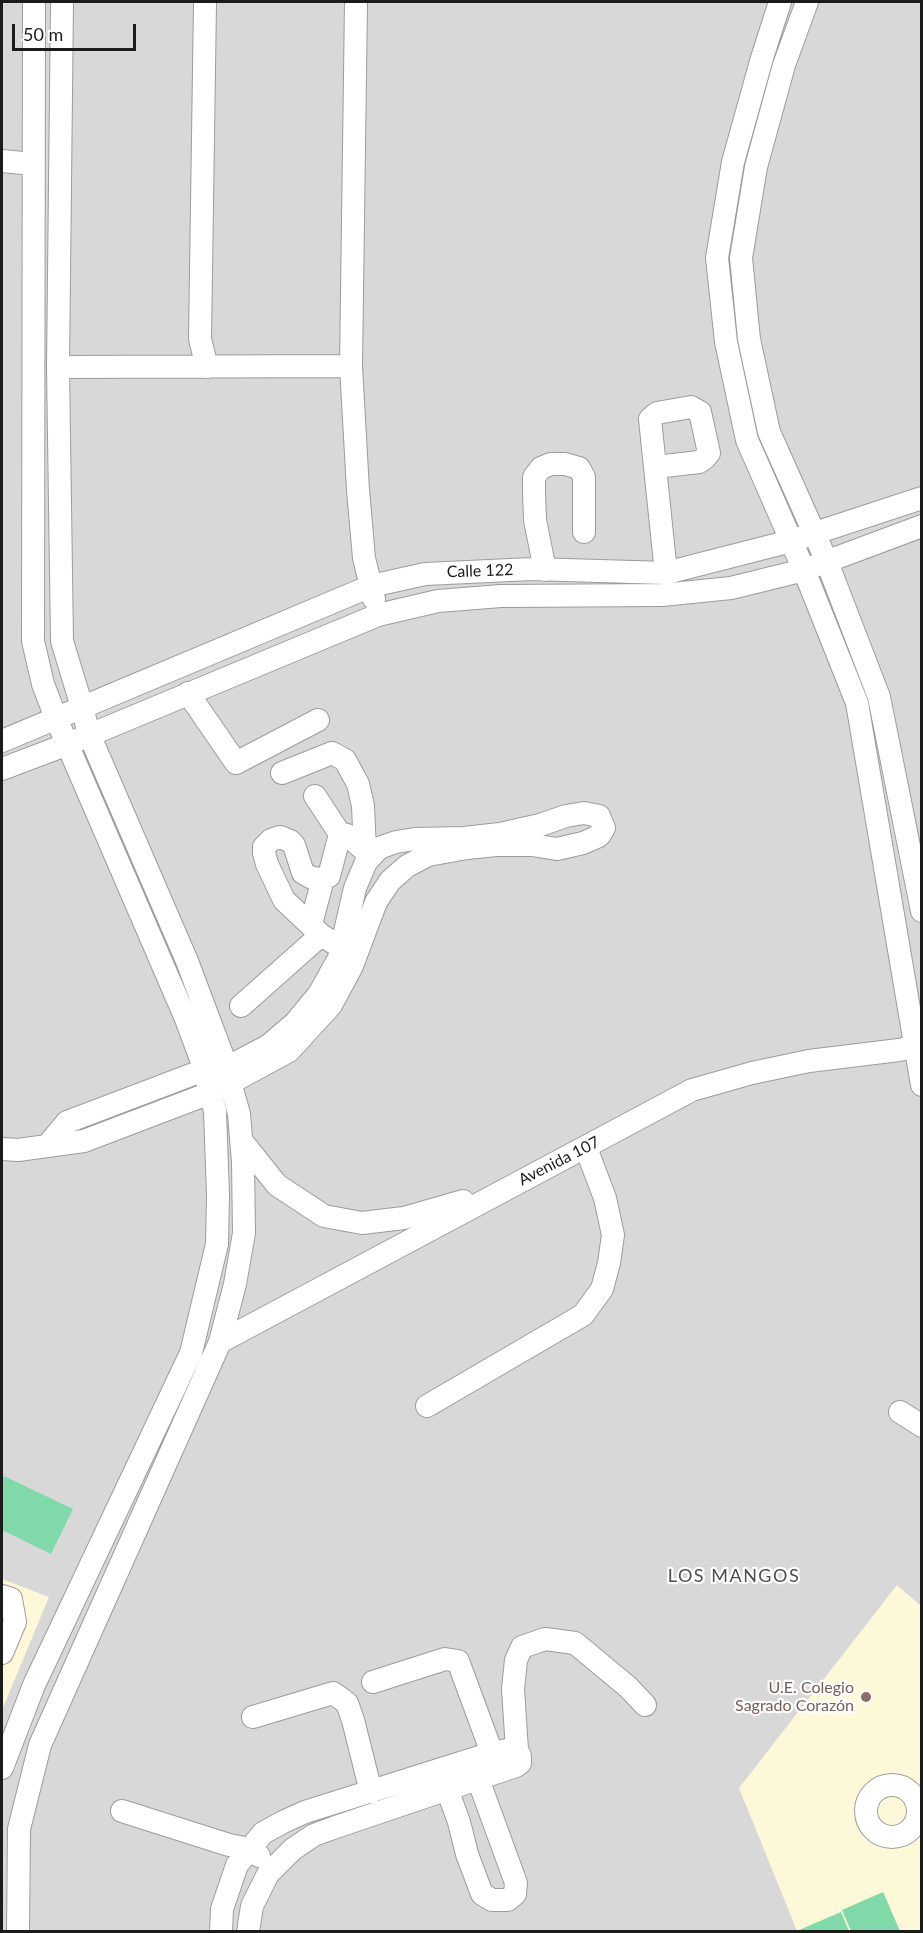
<!DOCTYPE html>
<meta charset="utf-8">
<style>
body{margin:0}
#map{position:relative;width:923px;height:1933px;overflow:hidden;background:#ece6e0;font-family:Lato,sans-serif}
canvas{display:block}
.frame{position:absolute;inset:0;border:3px solid #1b1b1b;pointer-events:none}
.scale{position:absolute;left:12px;top:24px;width:124px;height:27px;box-sizing:border-box;border:3px solid #1b1b1b;border-top:0;padding-left:8px;font-size:18px;line-height:21px;white-space:nowrap;color:#1b1b1b;-webkit-text-stroke:4px #fff;paint-order:stroke}
</style>
<div id="map">
<canvas width="923" height="1933"></canvas>
<div class="frame"></div>
<div class="scale">50 m</div>
</div>
<script>
const g = document.querySelector('canvas').getContext('2d');
g.lineJoin = 'round';
function fill(path, color) { g.fillStyle = color; g.fill(path, 'evenodd'); }
const toPath = rows => new Path2D(rows.map(r => 'M' + r).join(''));
function stroke(path, color, width, dash) { g.strokeStyle = color; g.lineWidth = width; g.lineCap = dash ? 'butt' : 'round'; g.setLineDash(dash || []); g.stroke(path); }
function label(font, color, halo, rows, align = 'center') {
  g.font = font + ' Lato,sans-serif'; g.lineWidth = 4.5; g.setLineDash([]); g.textBaseline = 'middle'; g.strokeStyle = halo; g.fillStyle = color; for (const [text, x, y, turn = 0] of rows) {
    g.save(); g.translate(x, y); g.rotate((+turn || 0) * Math.PI / 180); g.textAlign = isNaN(turn) ? turn : align; if (halo) g.strokeText(text, 0, 0); g.fillText(text, 0, 0); g.restore();
  }
}
fill(toPath([
 [2,2,921,2,921,1931,2,1931]
]), '#d9d8d8');
fill(toPath([
 [2,1579,49,1597,2,1710],
 [897,1585,921,1606,921,1931,797,1931,739,1788]
]), '#fdf8d8');
fill(toPath([
 [4,1476,73,1509,51,1554,2,1530,2,1481],
 [883,1892,900,1931,851,1931,842,1910],
 [841,1912,849,1931,800,1931,799,1930]
]), '#80d9a9');
const minor = toPath([
 [205,2,200,339,207,367],
 [780,2,762,58,733,162,717,258,726,342,747,440,804,570,857,703,922,1085],
 [807,2,784,65,756,167,741,258,749,339,769,432,827,562,879,697,922,911],
 [2,161,33,164],
 [351,366,358,490,364,558,374,599],
 [58,367,351,366,356,2],
 [656,467,699,462,705,458,709,453,700,412,691,407,657,413,650,419,666,573],
 [545,570,535,520,534,491,534,477,541,468,551,464,565,464,579,468,584,477,584,532],
 [188,693,236,763,318,720],
 [2,741,371,586,425,574,532,569,666,573,791,541,922,498],
 [2,769,68,744,378,615,438,601,501,596,662,595,731,588,804,570,922,526],
 [282,773,332,753,345,760,358,784,363,806,365,850],
 [315,796,340,834],
 [311,924,323,879],
 [342,948,321,935,284,900,267,864,264,853,264,847,271,840,280,837,290,841,294,845,303,873,312,878,323,879,329,876,340,834,347,835,371,856],
 [241,1006,321,935],
 [226,1068,268,1046,295,1023,319,994,339,958,355,888,366,862,379,848,396,842,415,839,464,838,500,834,540,825,566,816,584,813,599,816,604,828,599,836,583,843,557,849,532,845,496,845,467,848,428,855,407,866,390,881,376,902,352,966,331,1005,289,1051,230,1083],
 [241,1140,277,1185,324,1216,362,1223,404,1218,463,1201],
 [47,1146,67,1122,204,1070],
 [2,1149,18,1150,84,1141,210,1093],
 [220,1342,692,1090,752,1073,809,1061,899,1050,922,1045],
 [427,1406,583,1315,602,1289,609,1263,613,1235,605,1198,586,1148],
 [900,1412,922,1426],
 [2,1596,11,1599,15,1622,2,1653],
 [373,1682,445,1659,458,1661,489,1745,489,1754],
 [253,1717,333,1693,347,1703,353,1720,371,1792],
 [517,1750,513,1689,516,1660,522,1647,545,1639,575,1643,628,1687,645,1705],
 [2,1768,34,1685,191,1353,217,1244,218,1196,215,1111,202,1062,186,1019,56,718,43,684,33,641,34,2],
 '866 1811a26 26 0 1 1 52 0a26 26 0 1 1-52 0Z',
 [447,1789,459,1822,467,1854,482,1894,492,1900,508,1900,515,1894,516,1883,478,1779],
 [122,1811,229,1845,250,1849,259,1856],
 [18,1932,19,1829,40,1745,220,1342,235,1284,244,1233,243,1162,239,1114,222,1054,187,961,89,734,82,707,62,641,58,367,62,2],
 [221,1932,222,1909,237,1865,263,1833,283,1822,305,1812,489,1754,512,1749,517,1750,520,1756,520,1763,516,1766,336,1827,314,1835,293,1849,268,1874,252,1906,248,1932]
]);
stroke(minor, '#9c9c9c', 24);
stroke(minor, '#fff', 22);
for (const [x, y, r, color] of [
 [866,1697,6,"#8d6e63"]
]) { const dot = new Path2D(); dot.arc(x, y, r, 0, 2 * Math.PI); g.fillStyle = color; g.fill(dot); stroke(dot, '#fff', 2); }
label('16px', '#1b1b1b', '#fff', [
 ["Calle 122",480,571,-2],
 ["Avenida 107",559,1161,-27]
]);
label('16px', '#785e54', '#fff', [
 ["U.E. Colegio",854,1688],
 ["Sagrado Corazón",854,1706]
], 'right');
g.letterSpacing = '1.5px';
label('18px', '#4e4e4e', '#fff', [
 ["LOS MANGOS",734,1576]
]);
g.letterSpacing = '0px';
</script>
